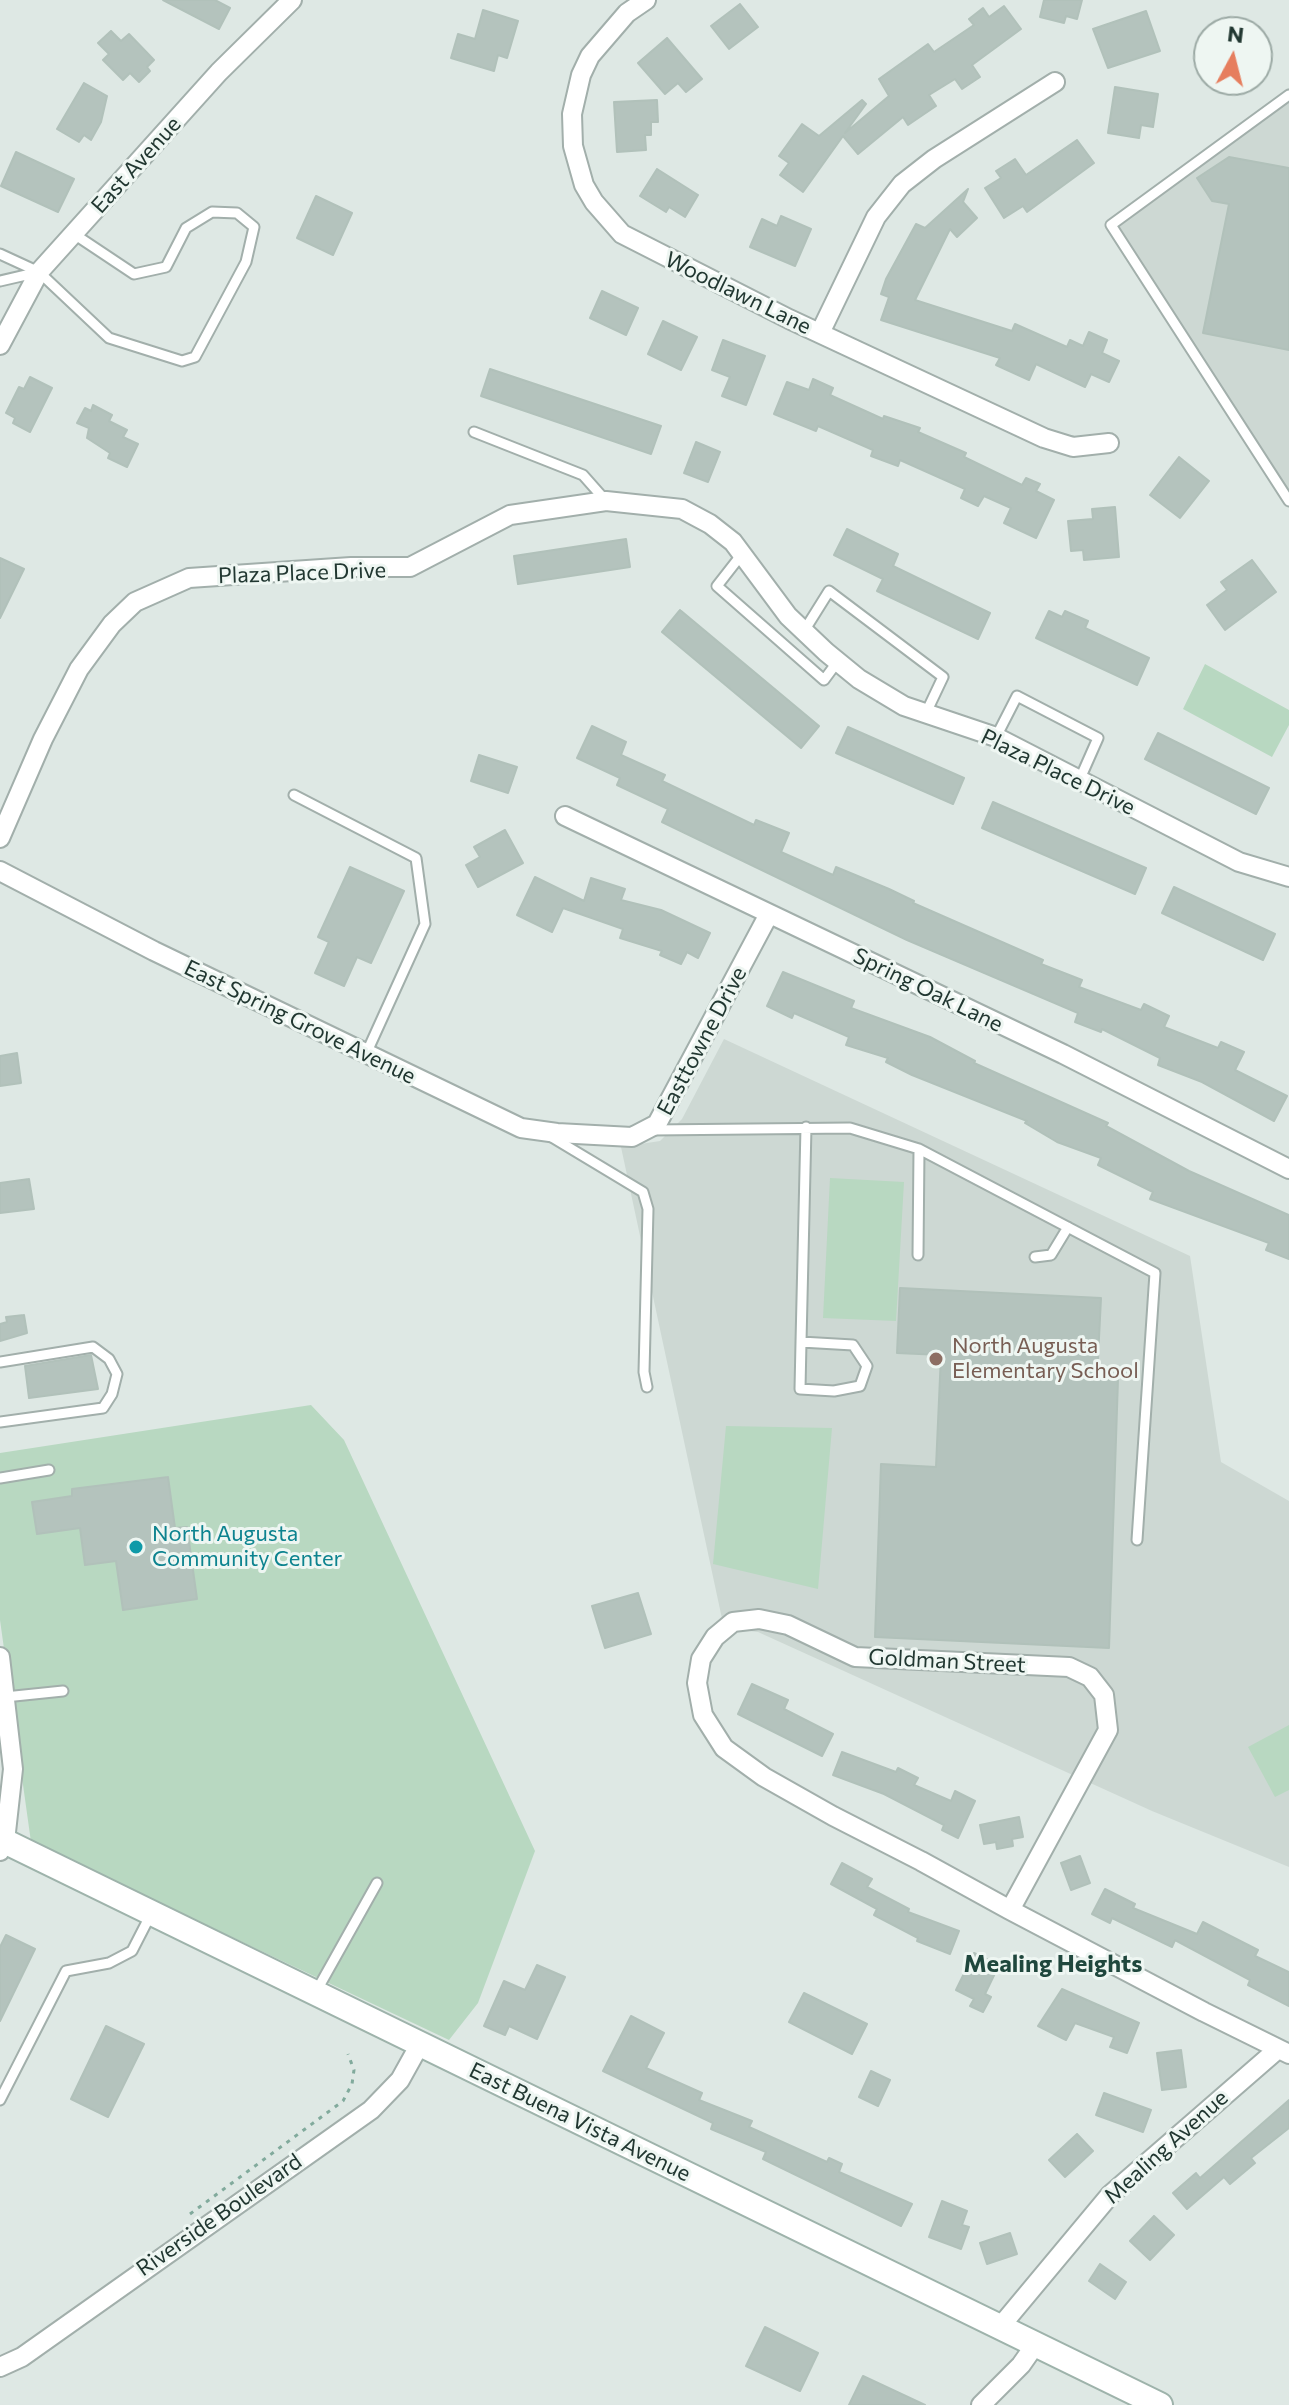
<!DOCTYPE html>
<style>
body{margin:0}
#map{position:relative;width:1289px;height:2405px;overflow:hidden;background:#dee8e4;font-family:Commissioner,sans-serif}
canvas{display:block}
.north{position:absolute;left:1193px;top:16px;width:80px;height:80px;box-sizing:border-box;background:#eef6f2;border:2px solid #9caaa5;border-radius:50%;rotate:7deg;font-size:22px;font-weight:700;line-height:32px;text-align:center;color:#213731}
.north::after{content:'';display:block;margin:auto;width:28px;height:36px;background:#e67e5e;clip-path:polygon(50% 0,100% 100%,50% 72%,0 100%)}
</style>
<div id="map">
<canvas width="1289" height="2405"></canvas>
<div class="north">N</div>
</div>
<script>
const g = document.querySelector('canvas').getContext('2d');
g.lineJoin = 'round';
function fill(path, color) { g.fillStyle = color; g.fill(path, 'evenodd'); }
const toPath = rows => new Path2D(rows.map(r => 'M' + r).join(''));
function stroke(path, color, width, dash) { g.strokeStyle = color; g.lineWidth = width; g.lineCap = dash ? 'butt' : 'round'; g.setLineDash(dash || []); g.stroke(path); }
function label(font, color, halo, rows, align = 'center') {
  g.font = font + ' Commissioner,sans-serif'; g.lineWidth = 6; g.setLineDash([]); g.textBaseline = 'middle'; g.strokeStyle = halo; g.fillStyle = color; for (const [text, x, y, turn = 0] of rows) {
    g.save(); g.translate(x, y); g.rotate((+turn || 0) * Math.PI / 180); g.textAlign = isNaN(turn) ? turn : align; if (halo) g.strokeText(text, 0, 0); g.fillText(text, 0, 0); g.restore();
  }
}
fill(toPath([
 [1289,88,1289,501,1111,225],
 [724,1039,1190,1256,1221,1462,1289,1501,1289,1867,1152,1811,758,1632,724,1628,621,1147,660,1141,682,1119]
]), '#cdd8d3');
fill(toPath([
 [1205,664,1289,710,1289,725,1272,757,1183,709],
 [830,1178,904,1182,896,1321,823,1318],
 [311,1405,344,1440,535,1851,478,2003,449,2040,31,1842,0,1620,0,1453],
 [726,1426,832,1428,818,1589,713,1564],
 [1289,1725,1289,1790,1275,1797,1248,1747]
]), '#b8d8c1');
const building = toPath([
 [163,0,215,0,230,8,219,29,163,0],
 [1044,0,1082,0,1077,19,1066,16,1064,23,1040,17,1044,0],
 [740,4,758,27,729,49,711,26,740,4],
 [1004,6,1021,29,972,65,980,77,962,89,955,79,929,95,936,106,908,125,903,117,858,154,843,136,803,192,780,175,789,163,779,156,802,124,819,136,862,100,866,104,845,133,889,96,879,79,928,44,934,52,974,25,969,19,983,8,989,17,1004,6],
 [483,10,518,21,507,58,498,55,494,71,451,58,458,34,475,39,483,10],
 [1146,11,1160,51,1108,68,1093,29,1146,11],
 [111,31,121,41,129,34,154,60,147,67,150,71,139,82,130,73,123,80,103,60,109,54,98,43,111,31],
 [667,38,702,79,686,92,678,83,665,94,638,63,667,38],
 [84,83,107,96,101,122,91,140,84,135,79,142,57,129,84,83],
 [1115,87,1158,94,1153,127,1141,125,1139,138,1108,133,1115,87],
 [657,100,658,122,651,122,651,135,645,135,646,150,617,152,614,102,657,100],
 [1077,140,1094,163,1027,212,1023,206,1004,218,985,188,1001,178,996,171,1015,159,1026,175,1077,140],
 [16,152,74,179,58,212,1,186,16,152],
 [1229,157,1289,168,1289,350,1203,333,1229,204,1212,201,1197,178,1229,157],
 [657,169,698,195,685,217,669,207,666,212,640,196,657,169],
 [968,189,963,202,977,218,957,237,950,229,915,300,1012,331,1015,324,1067,347,1070,340,1083,346,1089,332,1107,340,1102,353,1119,361,1109,382,1091,374,1085,387,1036,364,1029,380,996,365,1000,358,881,320,889,297,881,294,886,279,916,224,925,228,968,189],
 [316,196,352,213,333,255,297,238,316,196],
 [781,216,811,229,795,266,750,247,762,219,777,226,781,216],
 [602,291,638,308,626,335,590,318,602,291],
 [663,321,697,337,681,370,648,354,663,321],
 [723,340,765,356,746,405,722,396,730,377,712,370,723,340],
 [490,369,661,426,651,454,481,396,490,369],
 [30,377,52,388,30,432,13,423,15,418,6,413,19,387,24,389,30,377],
 [813,379,833,388,830,395,883,419,884,416,920,428,918,432,966,453,964,457,1022,485,1026,478,1040,484,1036,491,1054,500,1036,538,1004,523,1011,508,984,496,978,506,961,498,965,489,900,460,898,466,871,456,873,450,818,426,816,431,774,414,787,382,809,390,813,379],
 [93,405,112,415,109,421,127,430,123,437,138,444,127,467,108,458,110,453,87,438,89,428,77,423,85,408,91,411,93,405],
 [696,442,720,452,708,482,684,473,696,442],
 [1179,457,1209,481,1180,518,1150,495,1179,457],
 [1115,507,1119,557,1084,560,1083,550,1071,551,1068,521,1093,519,1092,509,1115,507],
 [847,529,898,554,893,566,990,613,978,639,877,591,883,579,834,555,847,529],
 [626,539,630,567,518,584,514,556,626,539],
 [0,558,24,569,0,618,0,558],
 [1252,560,1276,592,1225,630,1207,605,1227,590,1221,582,1252,560],
 [680,610,819,726,801,748,662,632,680,610],
 [1049,611,1062,617,1065,611,1088,621,1085,628,1149,658,1137,685,1036,638,1049,611],
 [592,726,626,742,621,755,665,775,662,781,754,825,756,820,789,833,781,852,833,875,836,867,889,889,914,901,913,903,1043,960,1041,964,1082,980,1079,987,1141,1010,1144,1004,1169,1016,1164,1027,1218,1048,1221,1042,1244,1052,1235,1070,1287,1096,1274,1121,1202,1082,1158,1065,1160,1058,1102,1029,1101,1032,1075,1022,1078,1013,907,940,662,822,668,809,617,785,620,778,577,758,592,726],
 [848,727,964,778,953,804,836,753,848,727],
 [1158,733,1269,788,1256,814,1145,759,1158,733],
 [479,755,517,767,508,793,471,781,479,755],
 [993,802,1146,868,1135,894,982,828,993,802],
 [505,830,523,863,478,887,466,865,480,857,474,847,505,830],
 [350,867,404,891,371,963,357,957,344,986,315,973,329,942,318,937,350,867],
 [535,877,584,901,591,878,625,889,621,900,661,910,710,933,698,958,687,952,681,964,660,955,662,951,620,938,623,929,563,908,552,932,517,915,535,877],
 [1174,887,1275,934,1263,960,1162,913,1174,887],
 [783,972,854,1001,851,1008,930,1037,975,1061,974,1063,1108,1123,1106,1126,1189,1171,1289,1215,1289,1259,1266,1250,1269,1243,1150,1199,1153,1192,1098,1165,1101,1158,1057,1142,1025,1123,1027,1121,912,1075,886,1062,888,1058,846,1045,849,1037,794,1013,792,1018,767,1006,783,972],
 [17,1053,21,1083,0,1086,0,1056,17,1053],
 [29,1179,34,1209,0,1213,0,1183,29,1179],
 [900,1288,1101,1298,1097,1378,1118,1379,1109,1648,875,1637,881,1464,936,1467,941,1355,897,1353,900,1288],
 [24,1315,27,1333,0,1341,0,1324,7,1322,6,1317,24,1315],
 [91,1355,98,1389,29,1398,25,1366,91,1355],
 [168,1477,175,1528,187,1527,197,1599,123,1610,116,1561,85,1565,80,1528,37,1534,32,1502,72,1496,72,1489,168,1477],
 [638,1593,651,1634,605,1648,592,1606,638,1593],
 [752,1684,788,1700,784,1709,833,1734,822,1756,738,1714,752,1684],
 [842,1752,896,1772,898,1768,918,1778,914,1785,951,1801,955,1791,975,1801,958,1838,942,1830,944,1825,884,1794,833,1775,842,1752],
 [1019,1817,1023,1837,1012,1839,1013,1846,997,1849,996,1842,984,1844,980,1825,1019,1817],
 [1080,1856,1090,1883,1071,1890,1061,1863,1080,1856],
 [842,1863,872,1879,867,1887,909,1909,908,1912,959,1931,950,1954,917,1941,918,1938,874,1915,877,1909,831,1884,842,1863],
 [1105,1889,1135,1904,1133,1908,1197,1934,1203,1922,1258,1950,1255,1956,1289,1972,1289,2006,1248,1985,1250,1980,1175,1940,1172,1947,1112,1918,1110,1923,1092,1914,1105,1889],
 [6,1935,35,1949,0,2021,0,1947,6,1935],
 [974,1953,999,1965,985,1994,991,1997,983,2012,970,2006,974,1999,956,1990,974,1953],
 [537,1965,565,1977,537,2039,509,2026,505,2035,484,2026,504,1981,525,1990,537,1965],
 [1062,1989,1139,2023,1127,2053,1110,2047,1114,2037,1075,2023,1066,2040,1038,2026,1062,1989],
 [804,1993,867,2024,852,2054,789,2022,804,1993],
 [631,2016,664,2033,646,2068,702,2093,699,2100,752,2121,749,2127,827,2162,829,2158,842,2164,839,2172,912,2204,901,2226,763,2159,766,2152,711,2129,713,2123,603,2071,631,2016],
 [106,2026,144,2044,108,2117,71,2099,106,2026],
 [1181,2050,1186,2087,1162,2090,1157,2053,1181,2050],
 [871,2071,890,2080,878,2106,859,2097,871,2071],
 [1104,2093,1151,2110,1143,2132,1096,2115,1104,2093],
 [1289,2100,1289,2128,1251,2158,1255,2163,1230,2184,1224,2177,1187,2209,1173,2193,1196,2173,1200,2178,1289,2100],
 [1077,2134,1093,2151,1065,2177,1049,2160,1077,2134],
 [942,2201,967,2211,962,2225,969,2227,961,2249,929,2237,942,2201],
 [1154,2216,1174,2235,1150,2260,1130,2241,1154,2216],
 [1010,2233,1017,2254,987,2264,980,2243,1010,2233],
 [1100,2264,1126,2282,1115,2299,1089,2281,1100,2264],
 [765,2327,818,2353,800,2391,746,2366,765,2327],
 [863,2376,925,2405,849,2405,863,2376]
]);
fill(building, '#b4c3bd');
stroke(building, '#b1c1ba', 2);
const lane = toPath([
 [1289,95,1111,225,1289,501],
 [0,254,39,272,109,338,182,361,195,357,202,344,246,262,254,227,237,213,212,212,186,228,166,267,134,274,74,234],
 [0,281,39,272],
 [474,432,583,475,606,501],
 [742,554,717,586,824,680,838,661],
 [804,631,829,591,943,677,925,715],
 [996,737,1017,696,1098,738,1079,781],
 [294,795,416,858,425,924,366,1054],
 [652,1130,850,1128,919,1149,1155,1273,1137,1540],
 [550,1136,643,1192,648,1209,644,1372,647,1387],
 [918,1255,919,1149],
 [1035,1257,1051,1255,1068,1227],
 [801,1342,853,1345,867,1366,860,1386,834,1391,800,1389,801,1342,806,1127],
 [0,1362,93,1347,109,1359,117,1374,112,1394,103,1408,0,1422],
 [0,1478,49,1470],
 [5,1697,63,1691],
 [317,1990,377,1883],
 [0,2100,66,1971,109,1963,132,1951,151,1914]
]);
const street = toPath([
 [646,0,627,13,590,56,581,75,572,114,573,146,584,185,594,202,622,234,789,319,1044,438,1073,447,1109,443],
 [820,333,876,217,902,184,934,159,1055,82],
 [0,345,39,272,219,72,292,0],
 [565,816,1063,1054,1289,1169],
 [0,838,43,739,79,669,112,624,135,602,189,578,351,567,410,567,510,515,606,501,682,509,710,524,733,542,788,616,826,652,859,679,904,706,996,737,1239,862,1289,877],
 [0,871,154,951,521,1128,557,1133,632,1137,657,1124,769,914],
 [0,1657,13,1769,5,1841,0,1851],
 [1010,1910,1108,1730,1104,1695,1090,1677,1069,1667,855,1657,788,1625,759,1619,733,1622,715,1637,701,1659,697,1683,703,1715,724,1748,764,1777,833,1816,921,1861,1010,1910,1204,2012,1289,2054],
 [1000,2327,1110,2195,1278,2049],
 [0,2367,22,2357,371,2110,400,2080,420,2044],
 [981,2405,1021,2365,1035,2345]
]);
const secondary = toPath([
 [0,1839,1160,2405]
]);
stroke(lane, '#a2afab', 13);
stroke(street, '#a2afab', 22);
stroke(secondary, '#9eb3ab', 28);
stroke(toPath([
 [190,2214,343,2101,352,2084,354,2070,348,2054]
]), '#81aa9c', 3, [4, 6]);
stroke(lane, '#fff', 9);
stroke(street, '#fff', 18);
stroke(secondary, '#fff', 24);
for (const [x, y, r, color] of [
 [936,1359,8,"#8d6e63"],
 [136,1547,8,"#0f9aa8"]
]) { const dot = new Path2D(); dot.arc(x, y, r, 0, 2 * Math.PI); g.fillStyle = color; g.fill(dot); stroke(dot, '#eef6f2', 3); }
label('22px', '#213731', '#eef6f2', [
 ["East Avenue",136,165,-48],
 ["Woodlawn Lane",738,293,26],
 ["Plaza Place Drive",302,573,-2],
 ["Plaza Place Drive",1058,772,26],
 ["Spring Oak Lane",928,990,26],
 ["East Spring Grove Avenue",300,1022,26],
 ["Easttowne Drive",702,1041,-62],
 ["Goldman Street",947,1661,3],
 ["East Buena Vista Avenue",580,2122,26],
 ["Mealing Avenue",1166,2147,-42],
 ["Riverside Boulevard",219,2215,-35]
]);
label('22px', '#785e54', '#eef6f2', [
 ["North Augusta",952,1346],
 ["Elementary School",952,1371]
], 'left');
label('22px', '#0d838f', '#eef6f2', [
 ["North Augusta",152,1534],
 ["Community Center",152,1559]
], 'left');
label('bold 24px', '#1f473d', '#eef6f2', [
 ["Mealing Heights",1053,1964]
]);
</script>
